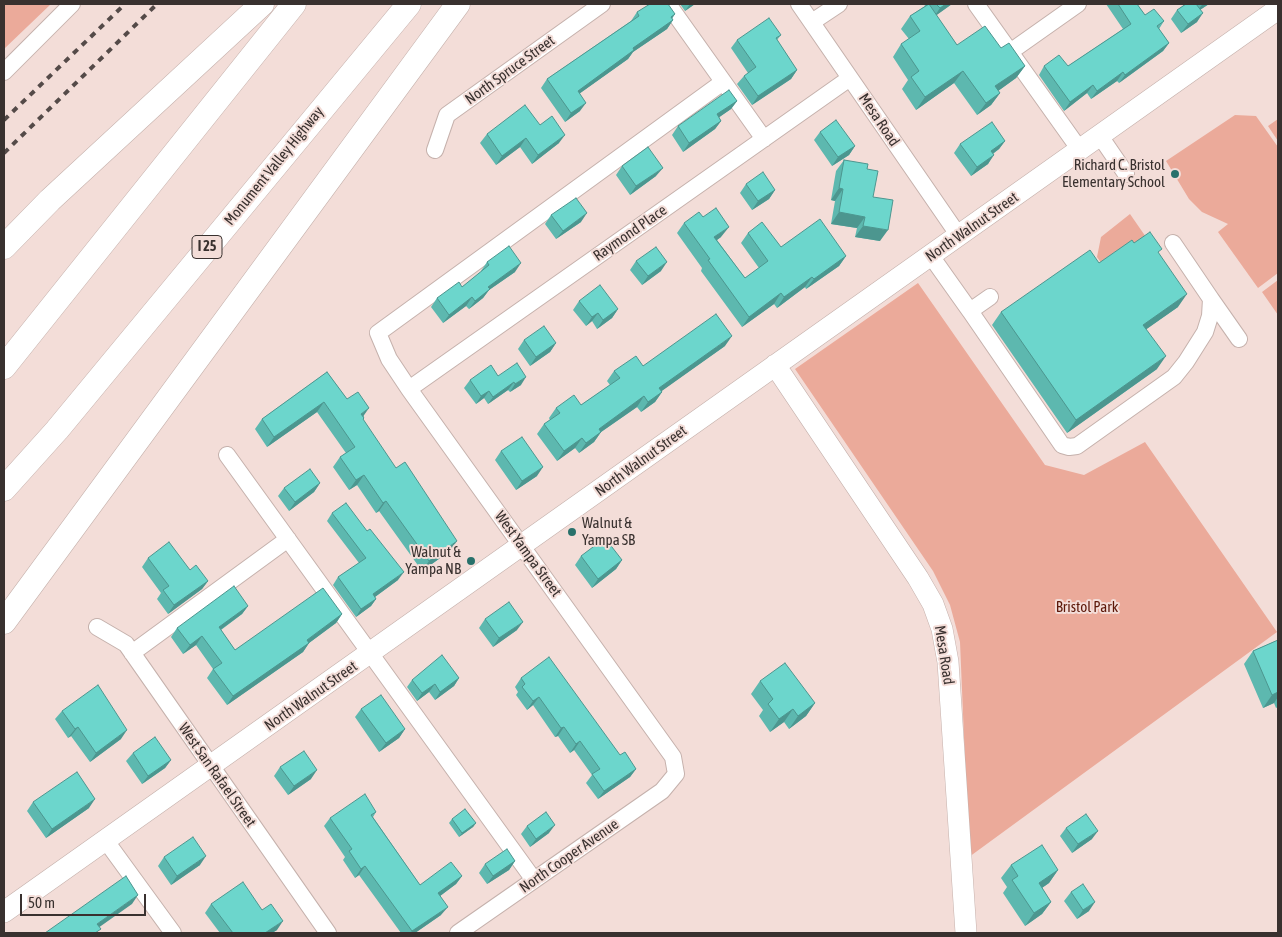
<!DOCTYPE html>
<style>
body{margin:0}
#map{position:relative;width:1282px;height:937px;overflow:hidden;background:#f3ddd8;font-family:"Asap Condensed",sans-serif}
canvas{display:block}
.frame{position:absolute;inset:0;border:5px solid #39312f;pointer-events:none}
.scale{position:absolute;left:20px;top:894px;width:126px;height:22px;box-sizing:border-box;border:2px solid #39312f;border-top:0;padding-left:6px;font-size:15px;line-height:18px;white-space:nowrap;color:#39312f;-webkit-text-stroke:4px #f3ddd8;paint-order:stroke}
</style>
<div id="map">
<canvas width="1282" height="937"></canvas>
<div class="frame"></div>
<div class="scale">50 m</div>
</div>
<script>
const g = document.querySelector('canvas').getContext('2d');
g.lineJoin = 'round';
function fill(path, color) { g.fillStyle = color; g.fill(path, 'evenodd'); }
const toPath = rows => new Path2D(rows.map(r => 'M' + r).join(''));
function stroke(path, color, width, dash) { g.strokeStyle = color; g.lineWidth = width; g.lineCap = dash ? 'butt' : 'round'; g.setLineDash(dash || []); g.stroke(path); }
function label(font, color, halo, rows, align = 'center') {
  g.font = font + ' "Asap Condensed",sans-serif'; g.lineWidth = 4; g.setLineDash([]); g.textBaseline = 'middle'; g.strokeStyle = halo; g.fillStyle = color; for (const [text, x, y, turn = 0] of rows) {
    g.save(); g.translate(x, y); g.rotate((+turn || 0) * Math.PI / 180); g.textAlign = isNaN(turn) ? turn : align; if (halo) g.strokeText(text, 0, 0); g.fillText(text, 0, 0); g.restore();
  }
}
fill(toPath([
 [4,4,51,4,4,49],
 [1235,115,1256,116,1278,147,1278,273,1258,288,1218,232,1228,224,1202,212,1189,199,1166,161],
 [1278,119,1278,141,1268,126],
 [1130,214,1148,240,1120,249,1112,254,1104,267,1097,257,1101,237],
 [1278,280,1278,315,1262,292],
 [918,283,1045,465,1084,475,1145,442,1277,632,969,857,960,642,950,605,933,571,795,369]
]), '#ebaa9a');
const minor = toPath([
 [668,4,764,139],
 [799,4,959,236],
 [976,4,1080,150],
 [812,22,839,4],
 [1010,52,1078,4],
 [4,72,72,4],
 [1100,136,1126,174],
 [435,150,447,115,602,4],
 [931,256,970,311,990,297],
 [1211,299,1239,339],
 [970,311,1062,445,1069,447,1077,446,1174,377,1186,362,1205,332,1210,316,1211,299,1173,243],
 [409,389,850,78],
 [227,455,534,880],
 [97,627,126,644,328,933],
 [132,653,288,539],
 [106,841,173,933],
 [458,933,662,791,676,774,673,757,409,389,389,359,378,333,723,82]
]);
const major = toPath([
 [775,365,918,578,933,604,942,629,948,662,966,933],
 [4,912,1278,9]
]);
const highway = toPath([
 [4,247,50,200,262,4],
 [4,367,294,4],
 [4,489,57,430,409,4],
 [4,622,458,4]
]);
stroke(minor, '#c5b1ac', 18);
stroke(major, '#c5b1ac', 22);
stroke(highway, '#c5b1ac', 25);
stroke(minor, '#fff', 16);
stroke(major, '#fff', 21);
stroke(highway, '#fff', 24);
stroke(toPath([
 [4,120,125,4],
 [4,153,157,4]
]), '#544a48', 4, [6, 6]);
fill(toPath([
 [680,4,695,4,685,11],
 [924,4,952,4,936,15,957,45,1001,48,1025,66,1016,78,998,91,1000,93,991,105,977,115,954,83,916,110,902,89,908,80,893,57,901,44,909,39,901,29,910,16,925,6],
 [1106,4,1137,4,1145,15,1164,21,1159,29,1169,43,1163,51,1119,83,1117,81,1091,99,1087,93,1064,111,1039,75,1044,66,1068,66,1123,29],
 [1186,4,1209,4,1200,10,1197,22,1181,33,1171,19,1177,10],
 [637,12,675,14,672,18,673,20,667,29,633,52,628,59,580,93,580,111,565,122,541,88,547,79,631,21],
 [781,35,777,40,797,70,791,79,752,105,737,84,744,76,748,73,731,48,737,40],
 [737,101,731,109,719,117,721,121,715,129,683,152,672,135,678,126],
 [540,125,559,143,532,164,520,147,496,165,480,143,487,134],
 [820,132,855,146,849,155,832,166,814,140],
 [1005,141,999,149,993,154,988,164,971,176,954,153,960,144],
 [844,160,867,169,873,197,880,241,855,237,857,228,831,224,835,201,831,200,836,171],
 [622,166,656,176,630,195,616,175],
 [746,184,775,190,769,199,752,210,740,193],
 [551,215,581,222,556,239,545,224],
 [703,217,721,237,717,240,745,278,759,268,741,243,748,233,781,247,846,256,839,266,806,289,805,287,777,308,774,304,742,327,701,271,702,268,677,233,684,223],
 [1134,243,1159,254,1178,307,1146,329,1157,369,1067,433,992,325,1001,312,1099,263],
 [636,261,661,271,642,285,630,270],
 [487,262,515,272,489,290,483,298,469,309,466,306,443,323,431,307,437,298,462,287,481,272,481,271],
 [579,301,618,309,612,318,597,329,592,321,586,326,573,310],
 [524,340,556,343,550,352,530,366,518,349],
 [725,346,661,391,662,392,655,402,641,412,637,407,601,432,594,442,579,453,575,448,557,461,537,434,544,424,550,420,549,418,556,408,581,405,610,385,607,381,614,371,643,366],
 [327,372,347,399,364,416,363,420,450,551,422,571,379,511,376,513,357,485,349,490,333,467,340,457,346,453,317,412,267,447,255,429,262,419],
 [498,376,521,385,510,392,508,390,488,404,484,398,476,404,464,388,470,380],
 [501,451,537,476,516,490,495,460],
 [320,483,314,492,289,511,278,496,284,488],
 [332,513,398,580,375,597,376,599,371,606,356,617,333,585,338,577,359,563,327,521],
 [581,556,622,560,616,569,592,588,575,565],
 [148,558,190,570,208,581,202,589,168,614,157,599,161,593,142,567],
 [248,606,242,614,221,630,235,650,342,614,336,623,309,643,303,652,227,705,207,678,213,669,196,645,183,654,171,637,177,628],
 [485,619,517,630,493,647,479,628],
 [1278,640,1278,707,1276,708,1274,703,1263,708,1244,664,1253,651],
 [459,678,454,686,435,700,429,692,417,701,407,687,412,680],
 [521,678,620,755,636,769,630,777,598,799,586,783,592,775,574,750,570,753,558,736,555,737,533,705,527,710,516,695,518,692,515,687],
 [760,681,815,703,806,716,789,729,784,722,770,732,759,716,763,710,751,694],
 [361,709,405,729,399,738,379,752,355,717],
 [62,711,121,739,90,762,71,736,68,738,55,719],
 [133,753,171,760,165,768,142,784,126,761],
 [280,767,311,779,288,795,274,776],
 [33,802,89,808,46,838,27,811],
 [376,812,373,817,420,885,462,876,456,884,440,896,441,915,415,933,401,933,359,875,355,878,343,860,345,857,324,826,330,818],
 [452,819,476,823,473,827,459,837,449,823],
 [527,826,549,833,530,847,521,834],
 [1066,828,1092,839,1072,853,1060,836],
 [164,857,200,865,171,885,158,866],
 [515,861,509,870,487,884,479,873,485,864],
 [1011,865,1058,870,1049,883,1042,888,1051,902,1042,914,1025,926,1003,893,1007,887,1001,878],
 [1071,892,1089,911,1077,919,1064,901],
 [211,904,262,910,277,930,272,933,220,933,205,913]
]), '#5db8af');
fill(toPath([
 [690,4,695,4,685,11],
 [946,4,952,4,934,17,940,8],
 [1203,4,1209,4,1195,13,1202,5],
 [1203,13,1197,22,1181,33,1188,24],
 [675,14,669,23,673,20,667,29,633,52,628,59,572,99,578,91],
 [1169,43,1163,51,1119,83,1125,75],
 [1025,66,1016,78,987,99,995,86],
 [797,70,791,79,752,105,758,96],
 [963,71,954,83,916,110,925,97],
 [1123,72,1117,81,1091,99,1097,91],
 [1093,85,1087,93,1064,111,1070,102],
 [1000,93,991,105,977,115,986,103],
 [737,101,731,109,711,123,717,114],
 [586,103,580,111,565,122,571,113],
 [721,121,715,129,683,152,689,143],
 [565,135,559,143,532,164,538,155],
 [526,138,520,147,496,165,502,156],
 [1005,141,999,149,985,159,991,151],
 [855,146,849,155,832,166,838,157],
 [994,155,988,164,971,176,977,167],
 [663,168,656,176,630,195,636,186],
 [839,188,843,189,835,201,831,200],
 [775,190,769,199,752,210,758,201],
 [839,212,865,217,857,228,831,224],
 [587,213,581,222,556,239,563,231],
 [863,226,888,230,880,241,855,237],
 [729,227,721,237,707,247,714,237],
 [846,256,839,266,806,289,814,279],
 [667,262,661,271,642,285,648,276],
 [521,263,515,272,489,290,483,298,469,309,475,301,488,287],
 [812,277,805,287,777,308,784,297],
 [781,293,774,304,742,327,749,317],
 [1187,294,1178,307,1134,338,1143,325],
 [472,297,466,306,443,323,449,315],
 [618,309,612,318,597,329,603,320],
 [598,313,592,321,586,326,592,317],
 [732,336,725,346,652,398,659,388],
 [556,343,550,352,530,366,536,357],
 [1166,356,1157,369,1067,433,1076,420],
 [526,377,521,385,510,392,515,384],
 [514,382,508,390,488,404,493,397],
 [489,391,484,398,476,404,481,396],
 [662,392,655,402,641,412,648,402],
 [644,396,637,407,591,439,599,429],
 [324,402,317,412,267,447,274,437],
 [369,408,362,418,361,414],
 [601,432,594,442,579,453,586,443],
 [582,438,575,448,557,461,564,451],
 [543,467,537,476,516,490,522,481],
 [364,475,357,485,349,490,356,480],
 [320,483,314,492,289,511,295,502],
 [386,501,379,511,376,513,383,503],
 [457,541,450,551,422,571,429,561],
 [622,560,616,569,592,588,598,579],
 [404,572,398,580,368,602,373,594],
 [208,581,202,589,168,614,174,605],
 [376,599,371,606,356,617,361,609],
 [248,606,242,614,212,636,219,627],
 [342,614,336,623,309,643,303,652,227,705,233,696],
 [523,622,517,630,493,647,499,638],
 [202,636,196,645,183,654,190,645],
 [459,678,454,686,435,700,440,692],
 [435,684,429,692,417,701,422,693],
 [1278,692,1278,697,1274,703,1263,708,1272,695],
 [539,697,533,705,527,710,533,701],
 [815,703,806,716,789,729,798,716],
 [793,709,784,722,770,732,779,719],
 [78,727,71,736,68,738,75,729],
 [564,727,558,736,555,737,561,728],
 [405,729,399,738,379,752,386,743],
 [127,730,121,739,90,762,96,753],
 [580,741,574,750,570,753,576,744],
 [171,760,165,768,142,784,148,776],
 [636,769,630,777,598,799,604,791],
 [317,770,311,779,288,795,294,786],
 [95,799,89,808,46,838,52,829],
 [476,823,473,827,459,837,462,833],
 [555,825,549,833,530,847,536,839],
 [1098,831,1092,839,1072,853,1078,844],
 [206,856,200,865,171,885,177,876],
 [515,861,509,870,487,884,493,876],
 [365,866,359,875,355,878,361,869],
 [1058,870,1049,883,1030,896,1039,883],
 [462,876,456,884,432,902,438,893],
 [138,895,132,904,91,933,97,924],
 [1051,902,1042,914,1025,926,1034,913],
 [1095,902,1089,911,1077,919,1083,910],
 [448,907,441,915,415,933,410,933,412,931],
 [283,921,277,930,272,933,265,933]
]), '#4c968f');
const building = toPath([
 [650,4,663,4,663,5,664,4,668,4,675,14,671,17,673,20,633,48,634,50,578,91,586,103,571,113,547,79,639,16,637,12,650,4],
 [929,4,957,45,985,26,1001,48,1009,43,1025,66,995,86,1000,93,986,103,963,71,925,97,911,77,919,71,901,44,920,31,910,16,929,4],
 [936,4,946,4,940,8,936,4],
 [1118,4,1137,4,1145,15,1154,9,1164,21,1157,26,1169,43,1125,75,1123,72,1097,91,1093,85,1070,102,1044,66,1059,55,1068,66,1131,24,1118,4],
 [1186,4,1196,4,1203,13,1188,24,1177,10,1186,4],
 [769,18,781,35,776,38,797,70,758,96,744,76,756,67,737,40,769,18],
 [729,90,737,101,717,114,721,121,689,143,678,126,729,90],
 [525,105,540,125,552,116,565,135,538,155,526,138,502,156,487,134,525,105],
 [836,120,855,146,838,157,820,132,836,120],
 [992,122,1005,141,991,151,994,155,977,167,960,144,992,122],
 [648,147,663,168,636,186,622,166,648,147],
 [844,160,868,164,867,169,878,171,873,197,893,200,888,230,863,226,865,217,839,212,843,189,839,188,844,160],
 [763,172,775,190,758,201,746,184,763,172],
 [576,198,587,213,563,231,551,215,576,198],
 [716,208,729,227,714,237,745,278,768,261,748,233,762,222,781,247,820,219,846,256,814,279,812,277,784,297,781,293,749,317,708,260,710,259,684,223,699,212,703,217,716,208],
 [1150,232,1162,249,1158,252,1187,294,1143,325,1166,356,1076,420,1001,312,1090,250,1099,263,1132,240,1134,243,1150,232],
 [509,246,521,263,488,287,490,289,475,301,472,297,449,315,437,298,459,282,462,287,489,265,487,262,509,246],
 [656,247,667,262,648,276,636,261,656,247],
 [600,285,618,309,603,320,598,313,592,317,579,301,600,285],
 [716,314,732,336,659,388,662,392,648,402,644,396,599,429,601,432,586,443,582,438,564,451,544,424,560,413,556,408,574,395,581,405,620,378,614,371,636,356,643,366,716,314],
 [544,326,556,343,536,357,524,340,544,326],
 [517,363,526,377,515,384,514,382,493,397,489,391,481,396,470,380,491,365,498,376,517,363],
 [327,372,347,399,358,392,369,408,361,414,364,418,363,419,396,468,405,462,457,541,429,561,386,501,383,503,364,475,356,480,340,457,355,447,324,402,274,437,262,419,327,372],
 [522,437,543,467,522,481,501,451,522,437],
 [310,469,320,483,295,502,284,488,310,469],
 [346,503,367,531,370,529,404,572,373,594,376,599,361,609,338,577,366,558,332,513,346,503],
 [605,538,622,560,598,579,581,556,605,538],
 [169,542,190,570,196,565,208,581,174,605,163,590,169,586,148,558,169,542],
 [234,586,248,606,219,627,235,650,323,588,342,614,307,640,309,643,233,696,213,669,222,663,202,636,190,645,177,628,234,586],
 [509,602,523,622,499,638,485,619,509,602],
 [1278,640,1278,692,1272,695,1253,651,1278,640],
 [442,655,459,678,440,692,435,684,422,693,412,680,442,655],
 [549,657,620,755,625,752,636,769,604,791,592,774,600,769,580,741,576,744,564,727,561,728,539,697,533,701,522,687,525,684,521,678,549,657],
 [785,663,815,703,798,716,793,709,779,719,768,704,773,699,760,681,785,663],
 [98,685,127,730,96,753,78,727,75,729,62,711,98,685],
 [381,695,405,729,386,743,361,709,381,695],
 [155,737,171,760,148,776,133,753,155,737],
 [304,751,317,770,294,786,280,767,304,751],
 [77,772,95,799,52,829,33,802,77,772],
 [365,794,376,812,371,815,420,885,451,862,462,876,438,893,448,907,412,931,365,866,361,869,349,851,352,849,330,818,365,794],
 [465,809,476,823,462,833,452,819,465,809],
 [546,812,555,825,536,839,527,826,546,812],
 [1086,814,1098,831,1078,844,1066,828,1086,814],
 [193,837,206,856,177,876,164,857,193,837],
 [1042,845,1058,870,1039,883,1051,902,1034,913,1012,880,1018,876,1011,865,1042,845],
 [507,849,515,861,493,876,485,864,507,849],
 [126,876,138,895,97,924,101,929,95,933,45,933,126,876],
 [243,882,262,910,271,904,283,921,265,933,233,933,211,904,243,882],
 [1083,884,1095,902,1083,910,1071,892,1083,884]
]);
fill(building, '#6cd6cc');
stroke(building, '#4c968f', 1);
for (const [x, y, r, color] of [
 [1175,174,5,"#28716b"],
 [572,532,5,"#28716b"],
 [471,561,5,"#28716b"]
]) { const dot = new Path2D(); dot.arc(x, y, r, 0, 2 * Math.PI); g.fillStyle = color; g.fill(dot); stroke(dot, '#f3ddd8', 2); }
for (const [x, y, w] of [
 [207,247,30]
]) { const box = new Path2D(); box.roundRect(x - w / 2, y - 11.5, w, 23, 4); g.fillStyle = '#f3ddd8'; g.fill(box); stroke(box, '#39312f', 1); }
label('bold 14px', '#39312f', null, [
 ["I 25",207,247]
]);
label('15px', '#39312f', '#f3ddd8', [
 ["North Spruce Street",510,70,-36],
 ["Mesa Road",879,120,56],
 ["Monument Valley Highway",274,166,-51],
 ["North Walnut Street",972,227,-35],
 ["Raymond Place",630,233,-35],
 ["North Walnut Street",641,461,-36],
 ["West Yampa Street",528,554,54],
 ["Mesa Road",944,655,81],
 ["North Walnut Street",311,696,-35],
 ["West San Rafael Street",217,775,55],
 ["North Cooper Avenue",569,856,-35]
]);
label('15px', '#39312f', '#f3ddd8', [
 ["Richard C. Bristol",1165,165],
 ["Elementary School",1165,182],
 ["Walnut &",582,523,"left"],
 ["Yampa SB",582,540,"left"],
 ["Walnut &",461,552],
 ["Yampa NB",461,569]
], 'right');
label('15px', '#5d1809', '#f3ddd8', [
 ["Bristol Park",1087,607]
]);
</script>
